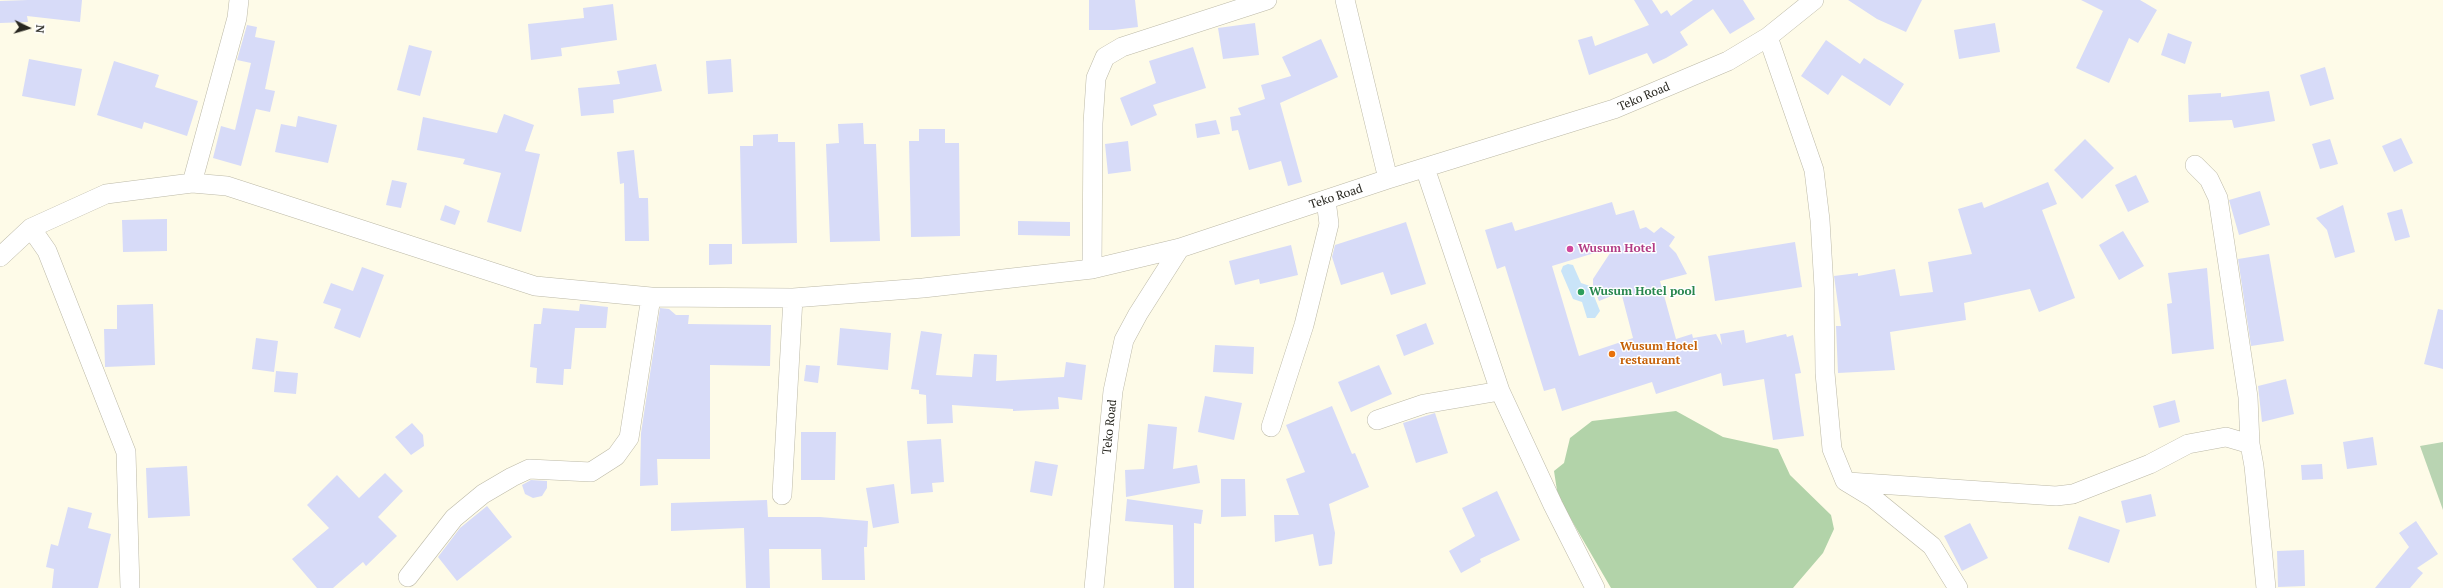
<!DOCTYPE html>
<style>
body{margin:0}
#map{position:relative;width:2443px;height:588px;overflow:hidden;background:#fefbe8;font-family:"PT Serif",serif}
canvas{display:block}
.north{position:absolute;left:8px;top:8px;width:40px;height:40px;-webkit-text-stroke:3px #fff;paint-order:stroke;rotate:95deg;font-size:11px;font-weight:700;line-height:16px;text-align:center;color:#282720}
.north::after{content:'';display:block;margin:auto;width:14px;height:18px;background:#282720;clip-path:polygon(50% 0,100% 100%,50% 72%,0 100%)}
</style>
<div id="map">
<canvas width="2443" height="588"></canvas>
<div class="north">N</div>
</div>
<script>
const g = document.querySelector('canvas').getContext('2d');
g.lineJoin = 'round';
function fill(path, color) { g.fillStyle = color; g.fill(path, 'evenodd'); }
const toPath = rows => new Path2D(rows.map(r => 'M' + r).join(''));
function stroke(path, color, width, dash) { g.strokeStyle = color; g.lineWidth = width; g.lineCap = dash ? 'butt' : 'round'; g.setLineDash(dash || []); g.stroke(path); }
function label(font, color, halo, rows, align = 'center') {
  g.font = font + ' "PT Serif",serif'; g.lineWidth = 3; g.setLineDash([]); g.textBaseline = 'middle'; g.strokeStyle = halo; g.fillStyle = color; for (const [text, x, y, turn = 0] of rows) {
    g.save(); g.translate(x, y); g.rotate((+turn || 0) * Math.PI / 180); g.textAlign = isNaN(turn) ? turn : align; if (halo) g.strokeText(text, 0, 0); g.fillText(text, 0, 0); g.restore();
  }
}
fill(toPath([
 [2443,442,2443,510,2420,446]
]), '#b9d4b2');
fill(toPath([
 [1676,411,1723,437,1778,449,1790,475,1831,515,1834,529,1823,553,1793,588,1611,588,1558,497,1554,471,1564,463,1570,438,1592,421]
]), '#b2d3a9');
fill(toPath([
 [1568,264,1573,265,1581,283,1590,286,1600,311,1595,318,1587,318,1582,302,1573,299,1561,271,1563,266]
]), '#c9e4f8');
fill(toPath([
 [28,0,82,0,80,22,27,16,28,22,0,23,0,1],
 [1089,0,1135,0,1138,27,1114,30,1089,30],
 [1634,0,1652,0,1661,14,1667,10,1671,16,1693,0,1743,0,1755,19,1730,34,1713,9,1680,32,1688,45,1666,58,1653,64,1647,53,1589,75,1578,40,1592,36,1595,46,1649,25],
 [1848,0,1922,0,1906,32,1877,19],
 [2081,0,2140,0,2157,10,2138,43,2129,38,2109,83,2076,68,2103,11],
 [613,4,617,40,561,48,562,56,531,60,528,24,584,18,583,8],
 [1255,23,1259,55,1223,59,1218,28],
 [1995,23,2000,52,1959,59,1954,30],
 [247,25,257,27,255,37,275,41,265,89,275,91,270,112,256,109,241,166,213,158,221,126,235,130,251,63,237,60],
 [2168,33,2192,42,2185,64,2161,55],
 [1321,39,1338,77,1280,103,1302,182,1288,186,1281,161,1249,170,1238,130,1232,131,1230,117,1241,115,1238,108,1265,99,1261,85,1291,76,1282,57],
 [1826,40,1860,64,1864,58,1904,84,1890,106,1842,75,1828,95,1801,76],
 [409,45,432,51,420,96,397,90],
 [1193,47,1206,88,1153,105,1157,115,1131,126,1120,98,1156,83,1149,61],
 [29,59,82,69,75,106,22,96],
 [731,59,733,92,708,94,706,61],
 [114,61,159,75,155,87,198,101,187,136,144,122,142,129,97,115],
 [656,64,662,91,613,100,614,113,581,116,578,88,620,84,617,71],
 [2325,67,2334,99,2310,106,2300,75],
 [2269,91,2275,121,2234,128,2232,120,2189,122,2188,95,2221,93,2221,97],
 [504,114,534,125,525,151,540,154,521,232,487,222,501,173,463,164,465,159,417,150,423,117,497,133],
 [298,116,337,125,328,163,275,152,281,124,296,127],
 [1216,120,1220,134,1197,138,1195,124],
 [863,123,864,144,876,144,880,241,830,242,826,144,839,143,838,124],
 [919,129,945,129,945,143,959,143,960,236,911,237,909,141,919,141],
 [778,134,778,142,795,142,797,243,742,244,740,146,753,146,753,135],
 [2401,138,2413,163,2394,172,2382,146],
 [2085,139,2114,168,2082,199,2054,170],
 [2330,139,2338,164,2320,169,2312,144],
 [1128,141,1131,171,1108,174,1105,144],
 [634,150,639,198,648,198,649,241,625,241,624,183,620,184,617,152],
 [2136,175,2149,202,2128,212,2115,185],
 [392,180,407,183,401,208,386,205],
 [2048,182,2057,204,2042,210,2075,298,2039,312,2030,289,1964,303,1966,320,1890,332,1895,370,1838,373,1836,326,1841,326,1834,276,1858,273,1858,276,1895,269,1900,296,1933,292,1928,262,1972,254,1958,209,1982,202,1984,208],
 [2260,191,2270,225,2239,235,2229,200],
 [1612,202,1616,215,1634,210,1640,229,1646,227,1654,233,1661,227,1675,237,1669,246,1676,253,1687,274,1660,281,1676,339,1692,334,1693,338,1716,334,1722,345,1720,334,1744,330,1746,343,1786,334,1787,337,1793,335,1801,373,1795,374,1804,436,1773,440,1764,379,1723,386,1721,373,1656,394,1652,382,1562,411,1555,388,1544,391,1505,266,1497,269,1485,230,1512,222,1515,231],
 [1614,247,1593,279,1593,286,1599,301,1621,292,1633,338,1579,356,1552,266],
 [445,205,460,211,455,225,440,220],
 [2343,205,2355,252,2335,258,2327,230,2316,218],
 [2402,209,2410,237,2395,241,2387,213],
 [167,219,167,251,123,252,122,220],
 [1018,221,1070,222,1070,236,1018,235],
 [1406,222,1426,284,1391,295,1383,272,1341,285,1332,257,1335,245],
 [2123,231,2144,266,2119,280,2099,245],
 [1795,242,1802,287,1715,301,1708,256],
 [709,244,732,244,732,264,709,265],
 [1291,245,1298,275,1260,284,1259,279,1235,285,1229,261],
 [2269,254,2284,341,2251,346,2238,259],
 [362,267,384,275,360,338,334,328,341,309,323,303,331,283,353,291],
 [2207,268,2214,349,2172,354,2167,304,2172,303,2168,273],
 [153,304,155,365,105,367,104,329,117,329,117,305],
 [580,304,608,307,606,328,575,328,571,369,564,369,563,385,536,383,537,368,530,367,534,324,541,324,543,308,579,311],
 [660,308,669,309,676,315,689,315,688,324,771,325,770,366,710,365,710,459,657,459,658,485,640,486,641,433],
 [2438,309,2443,310,2443,369,2424,364],
 [1426,323,1434,344,1404,356,1396,335],
 [840,328,891,333,888,370,837,365],
 [921,331,942,334,936,375,972,377,974,354,997,355,996,381,1064,377,1066,362,1086,365,1082,400,1058,397,1059,409,1013,411,1013,409,952,405,953,423,927,424,926,395,919,394,919,390,911,389],
 [256,338,278,341,274,372,252,369],
 [1215,345,1254,347,1253,374,1213,372],
 [806,365,820,366,818,383,804,381],
 [1379,365,1392,394,1351,412,1338,382],
 [276,371,298,373,296,394,274,392],
 [2286,379,2294,414,2262,422,2258,386],
 [1205,396,1242,403,1234,440,1198,432],
 [2175,400,2180,422,2159,428,2153,406],
 [1332,406,1352,454,1355,453,1369,487,1329,504,1335,533,1332,564,1319,566,1313,534,1275,542,1274,515,1299,515,1286,479,1305,472,1286,425],
 [1435,413,1448,453,1416,463,1403,423],
 [412,423,423,435,424,446,411,455,395,437],
 [1148,424,1177,427,1173,469,1197,465,1200,483,1126,497,1125,470,1144,469],
 [801,432,836,432,835,480,801,480],
 [2373,437,2377,465,2347,469,2343,442],
 [941,439,944,482,932,483,933,492,911,494,907,441],
 [1035,461,1058,465,1052,496,1030,492],
 [2322,464,2323,479,2302,480,2301,465],
 [187,466,190,516,148,518,146,468],
 [385,473,403,491,378,517,397,536,366,566,363,562,333,588,317,588,292,559,329,528,307,505,337,475,359,498],
 [1221,479,1245,479,1246,516,1221,517],
 [531,480,547,481,547,488,542,496,533,498,525,494,522,485],
 [894,484,899,523,873,528,866,488],
 [1497,491,1520,540,1480,559,1481,562,1461,573,1449,551,1475,536,1462,508],
 [2151,494,2156,516,2126,523,2121,501],
 [1127,499,1203,510,1201,524,1194,523,1194,588,1174,588,1173,525,1125,521],
 [767,500,768,517,820,517,868,521,867,547,864,547,865,580,822,580,821,549,769,549,770,588,746,588,744,528,671,531,671,503],
 [487,506,512,537,457,581,438,557,460,528],
 [68,507,92,513,88,528,111,534,98,588,52,588,54,569,46,567,51,544,58,546],
 [2079,516,2120,530,2109,563,2068,549],
 [2416,521,2438,554,2417,568,2423,573,2410,588,2375,588,2409,547,2399,533],
 [1970,523,1988,558,1962,571,1944,536],
 [2304,550,2305,586,2278,587,2277,551]
]), '#d7dbf8');
const minor = toPath([
 [1345,0,1388,179],
 [1768,37,1814,170,1820,220,1824,288,1825,373,1832,449,1845,481,1873,498,1932,546,1958,588],
 [2195,165,2209,179,2218,198,2248,397,2250,444,2254,466,2266,588],
 [1425,168,1500,391,1553,505,1595,588],
 [192,183,237,18,239,0],
 [31,228,47,251,126,452,130,588],
 [0,257,31,228,106,194,192,183,227,186,535,286,651,297,793,298,923,288,1092,269,1180,248],
 [1092,269,1093,123,1096,78,1105,57,1122,47,1267,0],
 [1377,420,1424,404,1500,391],
 [1271,427,1304,325,1329,224,1326,200],
 [1848,482,2056,496,2073,494,2150,464,2188,444,2226,437,2250,444],
 [782,495,793,298],
 [408,577,454,518,483,494,512,477,529,469,591,472,616,456,629,438,651,297],
 [1094,588,1113,391,1124,340,1138,314,1180,248,1388,179,1614,109,1728,61,1768,37,1814,0]
]);
stroke(minor, '#bcb9a7', 20);
stroke(minor, '#fff', 19);
for (const [x, y, r, color] of [
 [1570,249,4,"#d1479c"],
 [1581,292,4,"#2e9e5b"],
 [1612,354,4,"#e8710a"]
]) { const dot = new Path2D(); dot.arc(x, y, r, 0, 2 * Math.PI); g.fillStyle = color; g.fill(dot); stroke(dot, '#fff', 1.5); }
label('12px', '#282720', '#fff', [
 ["Teko Road",1644,97,-23],
 ["Teko Road",1336,197,-18],
 ["Teko Road",1110,427,-84]
]);
label('bold 12px', '#b23c85', '#fff', [
 ["Wusum Hotel",1578,249]
], 'left');
label('bold 12px', '#27864d', '#fff', [
 ["Wusum Hotel pool",1589,292]
], 'left');
label('bold 12px', '#c56008', '#fff', [
 ["Wusum Hotel",1620,347],
 ["restaurant",1620,361]
], 'left');
</script>
